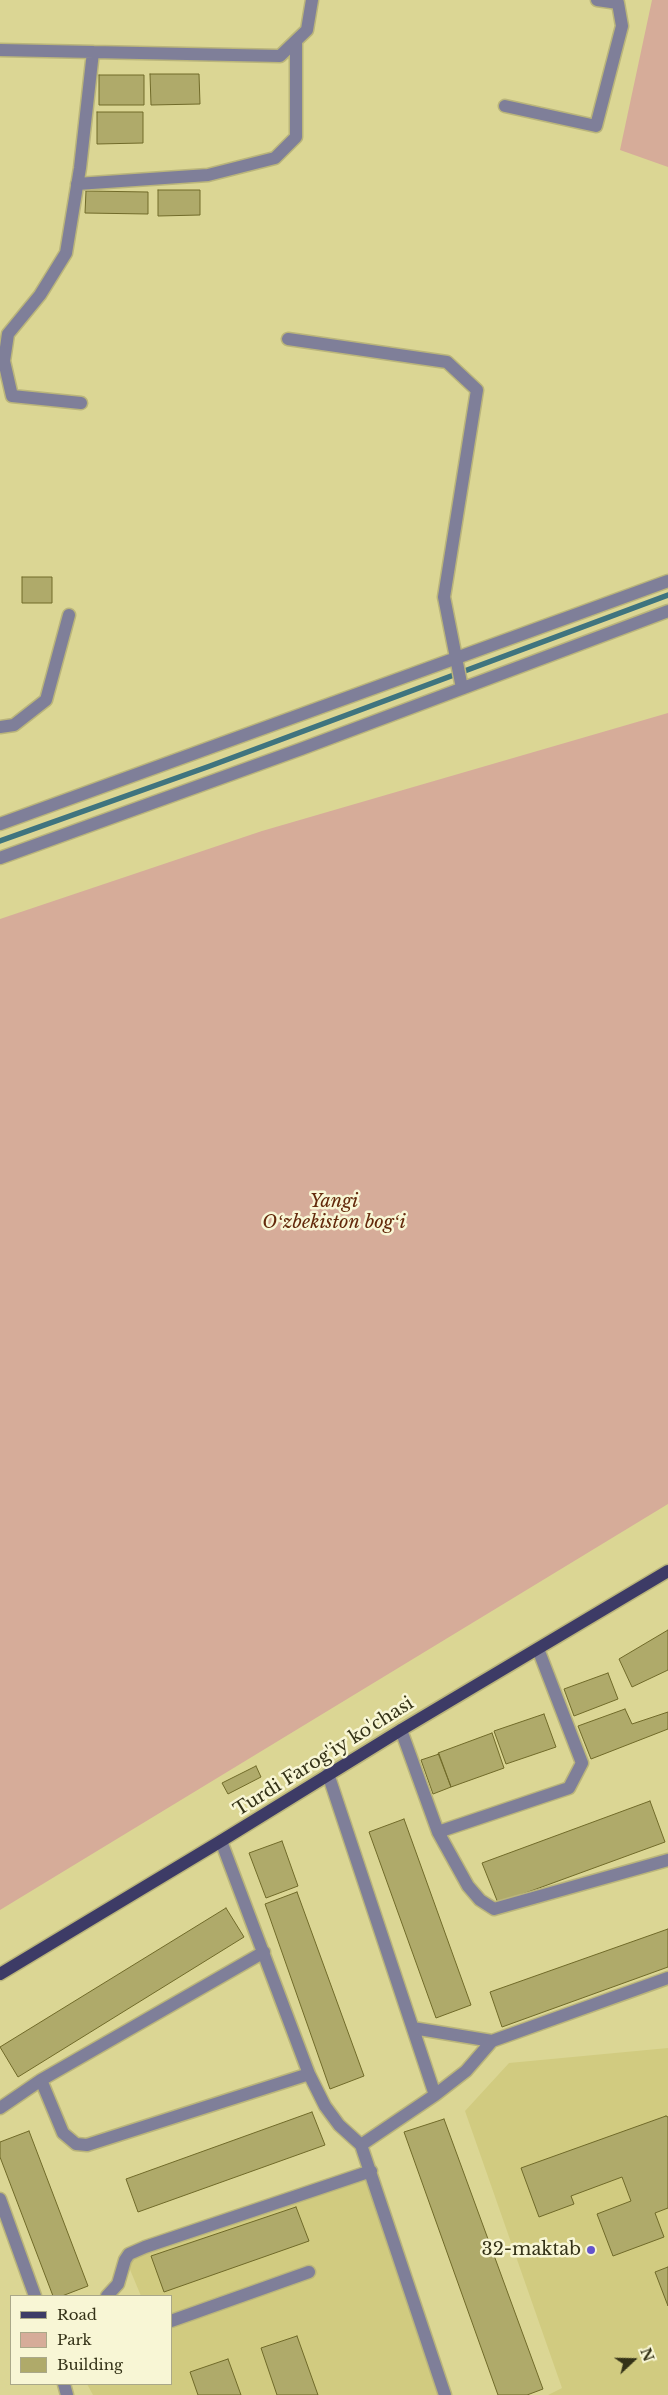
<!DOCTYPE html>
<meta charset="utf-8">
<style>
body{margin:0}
#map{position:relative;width:668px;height:2395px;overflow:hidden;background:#dbd694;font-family:"Libre Baskerville",serif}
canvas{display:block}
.legend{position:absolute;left:10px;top:2295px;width:162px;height:90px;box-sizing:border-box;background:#f8f6d5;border:1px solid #aaa889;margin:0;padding:6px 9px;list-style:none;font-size:15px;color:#343217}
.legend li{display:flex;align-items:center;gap:10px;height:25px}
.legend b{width:25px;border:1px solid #aaa889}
.north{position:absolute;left:608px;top:2335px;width:50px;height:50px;-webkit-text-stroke:4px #f8f6d5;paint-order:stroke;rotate:69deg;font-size:14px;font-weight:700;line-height:20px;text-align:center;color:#343217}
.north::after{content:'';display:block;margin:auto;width:18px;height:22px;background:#343217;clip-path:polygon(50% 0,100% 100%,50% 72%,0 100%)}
</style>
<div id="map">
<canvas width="668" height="2395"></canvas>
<ul class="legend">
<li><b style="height:6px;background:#3d3b66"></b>Road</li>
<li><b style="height:14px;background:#d6ac99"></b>Park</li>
<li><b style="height:14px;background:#afaa6a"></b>Building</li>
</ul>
<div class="north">N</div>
</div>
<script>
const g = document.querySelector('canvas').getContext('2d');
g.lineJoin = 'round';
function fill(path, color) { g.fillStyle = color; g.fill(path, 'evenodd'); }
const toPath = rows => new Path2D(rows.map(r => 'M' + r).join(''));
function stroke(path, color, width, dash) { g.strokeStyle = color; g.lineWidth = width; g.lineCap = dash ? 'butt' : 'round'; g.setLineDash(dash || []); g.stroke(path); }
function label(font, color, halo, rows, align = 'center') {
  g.font = font + ' "Libre Baskerville",serif'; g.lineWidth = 5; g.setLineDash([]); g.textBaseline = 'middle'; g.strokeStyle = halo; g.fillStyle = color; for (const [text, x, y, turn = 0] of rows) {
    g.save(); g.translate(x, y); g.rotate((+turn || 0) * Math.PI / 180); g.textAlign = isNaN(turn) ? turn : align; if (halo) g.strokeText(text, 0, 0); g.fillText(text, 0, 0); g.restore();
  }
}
fill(toPath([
 [668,2048,668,2395,548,2395,562,2388,465,2111,509,2063],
 [363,2173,440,2395,93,2395,87,2384,171,2384,171,2296,141,2296,126,2260]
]), '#d1cb80');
fill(toPath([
 [652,0,668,0,668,167,620,150],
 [668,713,668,1504,0,1910,0,919,262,831]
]), '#d6ac99');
stroke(toPath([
 [0,841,210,766,668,595]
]), '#3f747f', 5.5);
const building = toPath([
 [150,74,199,74,200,104,151,105,150,74],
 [99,75,144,75,144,105,99,105,99,75],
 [97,112,143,112,143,143,97,144,97,112],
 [158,190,200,190,200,215,158,216,158,190],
 [86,191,148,192,148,214,85,213,86,191],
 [22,577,52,577,52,603,22,603,22,577],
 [668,1630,668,1670,632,1687,619,1659,668,1630],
 [608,1673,618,1699,574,1716,564,1689,608,1673],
 [625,1709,632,1724,668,1712,668,1729,591,1759,578,1726,625,1709],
 [544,1714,556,1747,506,1764,494,1731,544,1714],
 [492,1733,504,1768,451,1787,438,1753,492,1733],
 [439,1754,451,1787,433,1794,421,1760,439,1754],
 [256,1766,261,1777,228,1794,222,1783,256,1766],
 [650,1801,665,1842,498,1903,482,1863,650,1801],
 [404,1819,471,2005,436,2018,369,1832,404,1819],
 [282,1841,298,1886,266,1898,249,1853,282,1841],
 [297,1892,364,2076,330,2089,265,1904,297,1892],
 [226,1908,244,1937,18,2077,0,2047,226,1908],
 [668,1929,668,1967,502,2027,490,1992,668,1929],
 [312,2112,325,2145,138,2212,126,2179,312,2112],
 [666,2116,668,2117,668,2208,655,2213,664,2237,613,2256,597,2214,631,2201,622,2177,571,2196,574,2204,539,2217,521,2168,666,2116],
 [444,2119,543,2389,527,2395,498,2395,404,2132,444,2119],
 [29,2131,88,2286,62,2296,53,2296,0,2157,0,2142,29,2131],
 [296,2207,309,2241,164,2292,151,2256,296,2207],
 [668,2267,668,2306,655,2272,668,2267],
 [297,2336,318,2395,277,2395,261,2348,297,2336],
 [228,2359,241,2395,198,2395,190,2372,228,2359]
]);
fill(building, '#afaa6a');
stroke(building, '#706a29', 1);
const minor = toPath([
 [0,50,280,56,307,30,312,0],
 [505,106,596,126,622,26,618,3,597,0],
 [77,184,208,175,275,158,296,137,296,41],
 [288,339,447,362,477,390,444,597,462,688],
 [81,403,12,396,4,361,8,334,40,295,66,253,80,168,93,52],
 [0,727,14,725,46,700,69,615],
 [0,824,668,581],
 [0,858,301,749,668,611],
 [401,1730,438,1832,468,1886,480,1900,494,1909,668,1860],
 [328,1774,435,2095,361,2145,445,2395],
 [438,1832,569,1788,582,1763,538,1649],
 [413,2028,492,2041],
 [309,2074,325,2106,339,2125,361,2145],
 [41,2080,63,2133,76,2144,87,2145,309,2074,221,1841],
 [435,2095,466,2071,492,2041,668,1978],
 [0,2108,41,2080,264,1952],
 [0,2199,35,2296],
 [107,2296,118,2284,125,2260,129,2254,145,2247,371,2171],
 [171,2321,309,2272],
 [64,2384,67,2395]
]);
const major = toPath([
 [0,1974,221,1841,401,1730,668,1571]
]);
stroke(minor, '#bab57b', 15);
stroke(major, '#bab57b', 15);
stroke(minor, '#7f7f99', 12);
stroke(major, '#3d3b66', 12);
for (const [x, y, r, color] of [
 [591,2250,5,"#6454cd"]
]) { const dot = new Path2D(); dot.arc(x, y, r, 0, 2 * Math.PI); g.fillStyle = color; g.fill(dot); stroke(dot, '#f8f6d5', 2); }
label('italic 18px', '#63290b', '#f8f6d5', [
 ["Yangi",334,1202],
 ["Oʻzbekiston bogʻi",334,1223]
]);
label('18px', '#343217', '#f8f6d5', [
 ["Turdi Farog'iy ko'chasi",324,1757,-32]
]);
label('18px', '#343217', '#f8f6d5', [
 ["32-maktab",581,2250]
], 'right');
</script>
